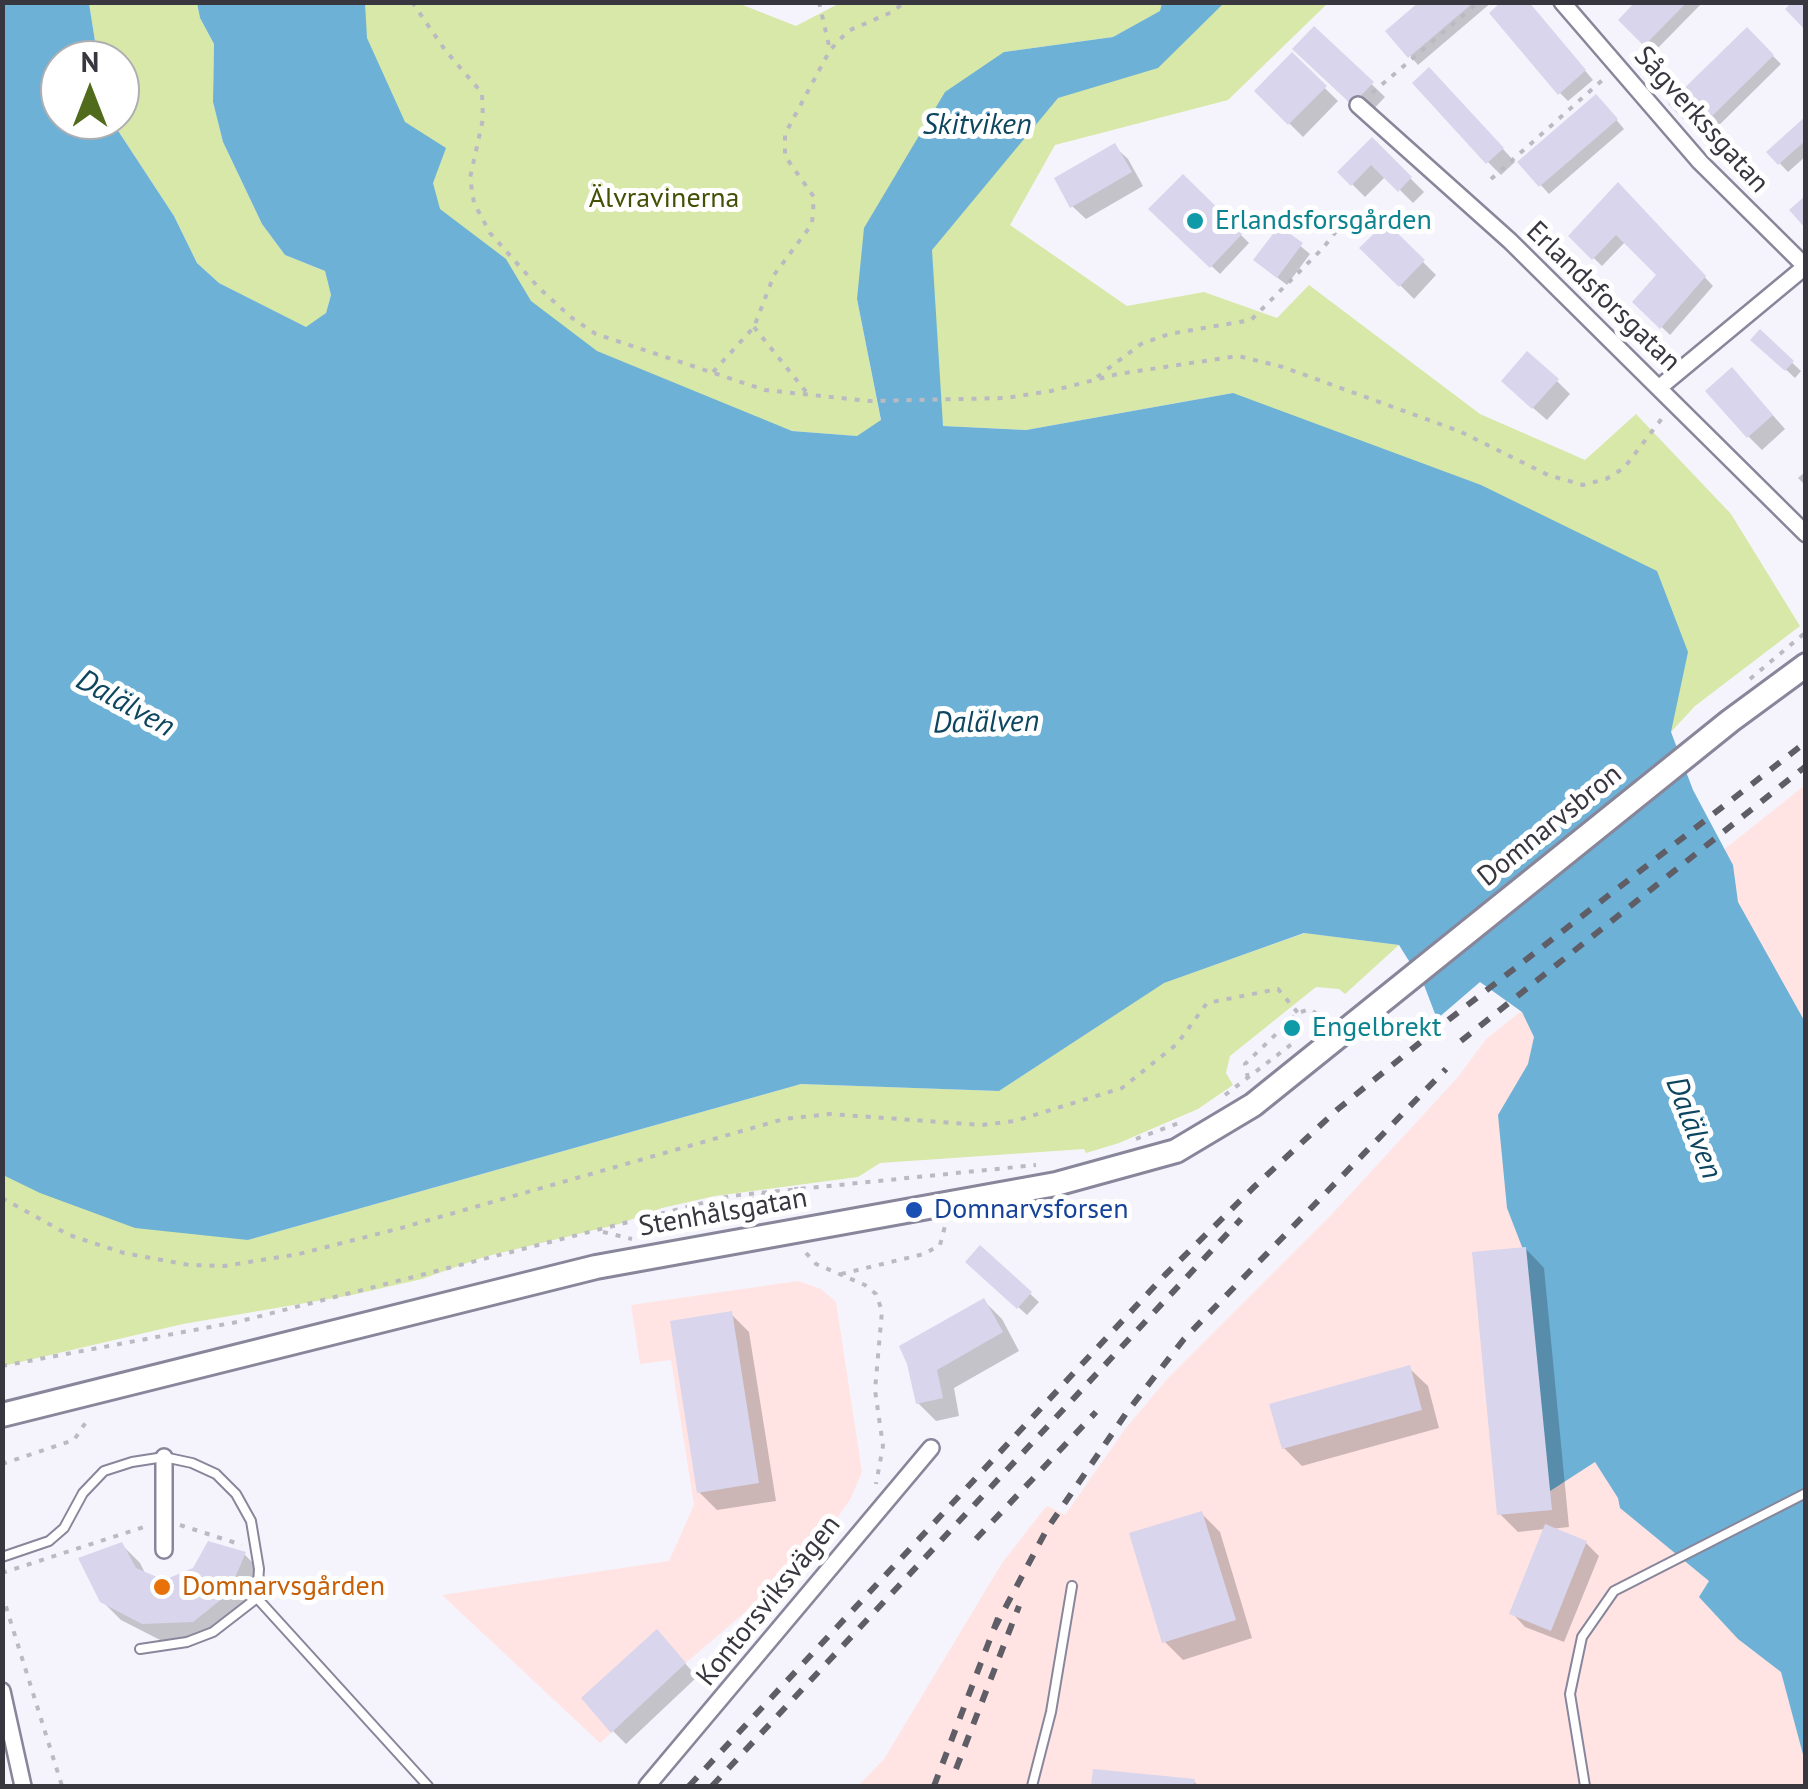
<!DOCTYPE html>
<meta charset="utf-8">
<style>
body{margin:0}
#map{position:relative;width:1808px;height:1789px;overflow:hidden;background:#f5f4fd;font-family:"PT Sans",sans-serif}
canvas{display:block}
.frame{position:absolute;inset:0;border:5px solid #38363f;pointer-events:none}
.north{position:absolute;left:40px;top:40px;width:100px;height:100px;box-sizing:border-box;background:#fff;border:2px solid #afafb2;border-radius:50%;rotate:0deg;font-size:28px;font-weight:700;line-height:40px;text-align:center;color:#38363f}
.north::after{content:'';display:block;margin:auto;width:35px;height:45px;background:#516b1c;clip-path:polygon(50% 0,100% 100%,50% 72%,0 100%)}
</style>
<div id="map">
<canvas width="1808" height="1789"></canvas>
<div class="frame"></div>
<div class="north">N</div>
</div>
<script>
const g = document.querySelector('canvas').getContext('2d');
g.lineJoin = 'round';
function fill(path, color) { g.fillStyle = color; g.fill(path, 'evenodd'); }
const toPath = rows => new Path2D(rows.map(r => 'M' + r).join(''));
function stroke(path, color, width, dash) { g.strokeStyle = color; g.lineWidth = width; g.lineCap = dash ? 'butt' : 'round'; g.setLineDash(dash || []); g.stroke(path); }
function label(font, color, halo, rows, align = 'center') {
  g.font = font + ' "PT Sans",sans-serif'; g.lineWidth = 10; g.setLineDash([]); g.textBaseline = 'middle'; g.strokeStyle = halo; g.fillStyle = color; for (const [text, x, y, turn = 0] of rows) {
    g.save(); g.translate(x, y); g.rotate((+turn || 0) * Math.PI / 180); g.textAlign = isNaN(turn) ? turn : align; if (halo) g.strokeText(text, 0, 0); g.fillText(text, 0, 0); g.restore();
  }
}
fill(toPath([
 [1805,785,1805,1786,858,1786,884,1759,1002,1563,1044,1509,1048,1506,1065,1515,1125,1429,1167,1379,1332,1214,1458,1077,1486,1039],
 [798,1281,821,1289,836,1302,862,1472,850,1500,809,1557,686,1663,600,1743,442,1595,669,1561,694,1505,671,1360,640,1364,631,1305]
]), '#ffe4e3');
fill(toPath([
 [355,2,735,2,796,26,840,3,1162,3,1161,11,1113,37,1004,52,857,299,881,421,857,436,792,431,582,359,434,220,400,118,353,16],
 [89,3,197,3,200,18,214,44,213,102,223,142,262,224,285,255,325,271,331,295,326,313,307,328,219,283,197,263,174,216,111,120,120,120,120,60,98,60],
 [1223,3,1328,3,1228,100,1055,145,1010,225,1127,306,1204,292,1277,318,1309,285,1480,414,1585,460,1636,414,1731,514,1800,626,1695,706,1671,732,1233,393,1026,430,943,426,914,246,994,129],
 [1305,933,1399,945,1345,994,1339,989,1316,987,1230,1056,1226,1073,1233,1085,1198,1109,1119,1143,1086,1153,1084,1149,880,1163,858,1177,715,1196,662,1208,619,1224,484,1257,422,1279,352,1295,183,1324,3,1366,2,1168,248,1240,801,1084,999,1091,1163,983]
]), '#d7e8a8');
fill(toPath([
 [2,3,89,3,98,60,60,60,60,120,111,120,174,216,197,263,219,283,306,327,326,313,331,295,325,271,285,255,262,224,223,142,213,102,214,44,200,18,197,3,365,3,367,38,405,122,446,148,433,183,440,209,506,259,531,301,597,351,792,431,857,436,881,420,857,299,864,228,945,92,1004,52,1113,37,1160,11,1162,3,1224,3,1158,68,1058,98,932,250,943,426,1026,430,1233,393,1481,485,1657,571,1688,652,1671,732,1693,790,1733,865,1738,902,1805,1022,1805,1762,1781,1672,1738,1639,1699,1597,1709,1581,1620,1508,1618,1498,1595,1462,1547,1493,1524,1252,1507,1208,1498,1115,1528,1064,1534,1037,1522,1012,1480,982,1437,1019,1424,985,1399,945,1304,933,1164,983,999,1091,801,1084,248,1240,135,1228,40,1193,3,1175]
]), '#6db1d6');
fill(toPath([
 [1423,2,1492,2,1418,65,1389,31],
 [1527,2,1593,80,1568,101,1560,93],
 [1639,2,1703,2,1654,52,1621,20],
 [1314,29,1385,97,1367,116],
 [1747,30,1781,64,1706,138,1672,104],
 [1292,56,1338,101,1303,137,1257,91],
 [1442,83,1515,162,1501,175,1488,162],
 [1604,105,1624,129,1549,194,1520,162],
 [1806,120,1806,156,1788,172,1770,153],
 [1372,140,1424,192,1413,203,1386,176,1365,197,1340,172],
 [1114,146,1128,159,1143,186,1086,219,1072,206],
 [1183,177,1249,243,1220,274,1151,209],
 [1618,185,1713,286,1670,335,1636,302,1659,275,1626,241,1602,266,1571,236],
 [1386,225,1436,275,1414,299,1363,248],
 [1280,229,1310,254,1287,285,1265,268],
 [1760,333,1801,371,1795,378,1754,340],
 [1557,381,1570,394,1547,420,1517,394],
 [1745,384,1785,429,1762,450,1748,436],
 [1806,471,1806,486,1798,478],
 [981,1249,1039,1302,1027,1315,969,1262],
 [1526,1249,1544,1268,1569,1527,1551,1529,1586,1543,1599,1556,1564,1642,1525,1627,1512,1613,1545,1529,1518,1532,1500,1514],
 [984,1301,1002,1319,1019,1351,954,1388,959,1416,936,1421,918,1403,910,1363],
 [731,1314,749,1332,776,1501,717,1510,699,1492],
 [1409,1368,1428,1386,1439,1428,1302,1466,1284,1448],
 [1202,1514,1220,1532,1252,1638,1183,1660,1165,1642],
 [209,1544,245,1555,263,1573,246,1612,212,1639,162,1641,121,1620,102,1601,122,1545,140,1563,146,1575,163,1583,194,1570],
 [670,1646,697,1677,626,1744,613,1731],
 [1095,1772,1193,1781,1199,1786,1094,1786]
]), '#0003');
fill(toPath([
 [1419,2,1474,2,1408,58,1385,31],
 [1501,2,1529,2,1586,70,1558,95,1489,13],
 [1635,2,1687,2,1644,46,1618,20],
 [1792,2,1806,2,1806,31,1785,9],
 [1314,26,1374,82,1352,105,1292,49],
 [1747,27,1774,55,1696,132,1668,104],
 [1292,52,1327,86,1288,125,1254,91],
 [1429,67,1504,148,1486,164,1412,83],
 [1596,94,1618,119,1539,187,1517,162],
 [1806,116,1806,140,1778,165,1766,152],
 [1372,137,1412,177,1398,192,1371,165,1351,186,1337,172],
 [1115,143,1132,172,1070,208,1054,178],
 [1183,174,1243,233,1210,268,1148,209],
 [1618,182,1706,276,1660,329,1632,302,1656,275,1616,235,1592,260,1568,236],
 [1806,195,1806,229,1789,210],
 [1386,222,1425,260,1399,287,1359,248],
 [1279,226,1303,243,1277,278,1253,260],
 [1760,329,1794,361,1785,371,1750,340],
 [1527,351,1559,379,1532,409,1501,381],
 [1732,367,1773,415,1747,438,1705,391],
 [980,1245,1032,1292,1017,1309,965,1262],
 [1526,1247,1552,1510,1497,1515,1472,1252],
 [984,1298,1003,1332,937,1370,943,1398,916,1404,907,1364,899,1346],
 [732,1311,759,1483,697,1493,670,1321],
 [1410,1365,1422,1410,1282,1449,1269,1404],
 [1202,1511,1236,1620,1162,1643,1129,1533],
 [1545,1524,1587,1541,1551,1631,1509,1614],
 [208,1541,246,1552,228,1594,193,1622,142,1624,100,1602,78,1558,122,1542,136,1568,164,1580,193,1568],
 [657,1629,686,1663,611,1733,581,1698],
 [1093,1769,1195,1779,1194,1786,1091,1786]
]), '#d8d5ec');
const lane = toPath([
 [2,1557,49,1541,64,1528,83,1493,104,1471,132,1462,164,1457,192,1463,216,1474,236,1494,251,1521,259,1569,257,1598,213,1632,187,1642,140,1649],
 [257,1598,428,1786],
 [1032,1786,1051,1712,1072,1586],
 [1585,1786,1570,1694,1582,1637,1614,1591,1806,1493]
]);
const street = toPath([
 [1562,2,1700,162,1806,267],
 [1358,105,1510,241,1806,534],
 [1660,387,1806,266],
 [164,1457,164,1550],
 [2,1691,23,1786],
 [647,1786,931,1448]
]);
const secondary = toPath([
 [2,1415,596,1267,1056,1184,1176,1151,1253,1105,1730,721,1806,665]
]);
stroke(lane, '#88869a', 12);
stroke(street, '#88869a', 20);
stroke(secondary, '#88869a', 28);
stroke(toPath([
 [412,2,445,50,482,93,483,119,470,178,474,203,490,233,539,288,572,318,596,334,765,390,869,401,1006,398,1051,391,1118,374,1238,356,1283,367,1459,431,1548,475,1583,485,1606,479,1624,468,1663,417],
 [819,2,830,50],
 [1372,93,1479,2],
 [1491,179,1607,76],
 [754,327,807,393],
 [713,372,754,327,774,275,812,224,814,197,785,156,785,134,830,50,848,31,892,12,905,2],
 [1097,377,1141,344,1169,334,1251,320,1323,248,1348,216],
 [1750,679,1806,632],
 [1248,1078,1245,1064,1298,1013,1310,1009,1325,1020],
 [1225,1095,1297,1040],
 [1136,1139,1184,1121],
 [796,1187,800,1210],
 [2,1198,69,1235,124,1253,189,1265,224,1266,299,1254,401,1228,784,1119,830,1114,982,1125,1015,1121,1122,1088,1177,1044,1207,1003,1278,989,1298,1013],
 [691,1228,766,1193],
 [603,1232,632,1239],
 [806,1253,816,1264,865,1285,876,1294,882,1311,875,1390,883,1446,876,1484],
 [841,1274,924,1254,940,1245,945,1226],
 [2,1366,237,1322,730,1196,1036,1165],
 [2,1464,74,1440,88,1419],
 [180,1525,242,1545],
 [2,1573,147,1526],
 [2,1594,62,1786]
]), '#bbbac3', 4, [5, 8]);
stroke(lane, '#fff', 8);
stroke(street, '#fff', 15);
stroke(secondary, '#fff', 22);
stroke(toPath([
 [1461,1041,1806,766],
 [976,1539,1096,1412],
 [994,1629,1047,1529,1127,1412,1184,1339,1446,1069],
 [956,1769,1019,1606],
 [689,1786,1165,1275,1254,1187,1338,1109,1438,1028,1806,742],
 [712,1786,1241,1219],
 [934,1786,998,1618]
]), '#5f5d66', 6, [12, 12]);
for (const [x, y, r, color] of [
 [1195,221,10,"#0f9aa8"],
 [1292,1028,10,"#0f9aa8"],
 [914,1210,10,"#1a4fb4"],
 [162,1587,10,"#e8710a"]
]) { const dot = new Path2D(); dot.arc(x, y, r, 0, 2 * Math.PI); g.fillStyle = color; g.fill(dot); stroke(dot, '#fff', 4); }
label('28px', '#38363f', '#fff', [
 ["Sågverkssgatan",1701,120,48],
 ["Erlandsforsgatan",1603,297,44],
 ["Domnarvsbron",1550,826,-39],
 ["Stenhålsgatan",723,1213,-10],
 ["Kontorsviksvägen",769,1601,-51]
]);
label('28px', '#435005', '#fff', [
 ["Älvravinerna",664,199]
]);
label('28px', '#0d838f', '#fff', [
 ["Erlandsforsgården",1215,221],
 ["Engelbrekt",1312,1028]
], 'left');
label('28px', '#164399', '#fff', [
 ["Domnarvsforsen",934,1210]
], 'left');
label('28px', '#c56008', '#fff', [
 ["Domnarvsgården",182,1587]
], 'left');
label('italic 30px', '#0e4660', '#fff', [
 ["Skitviken",977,125],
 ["Dalälven",125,704,29],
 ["Dalälven",986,723,-1],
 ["Dalälven",1693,1128,69]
]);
</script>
